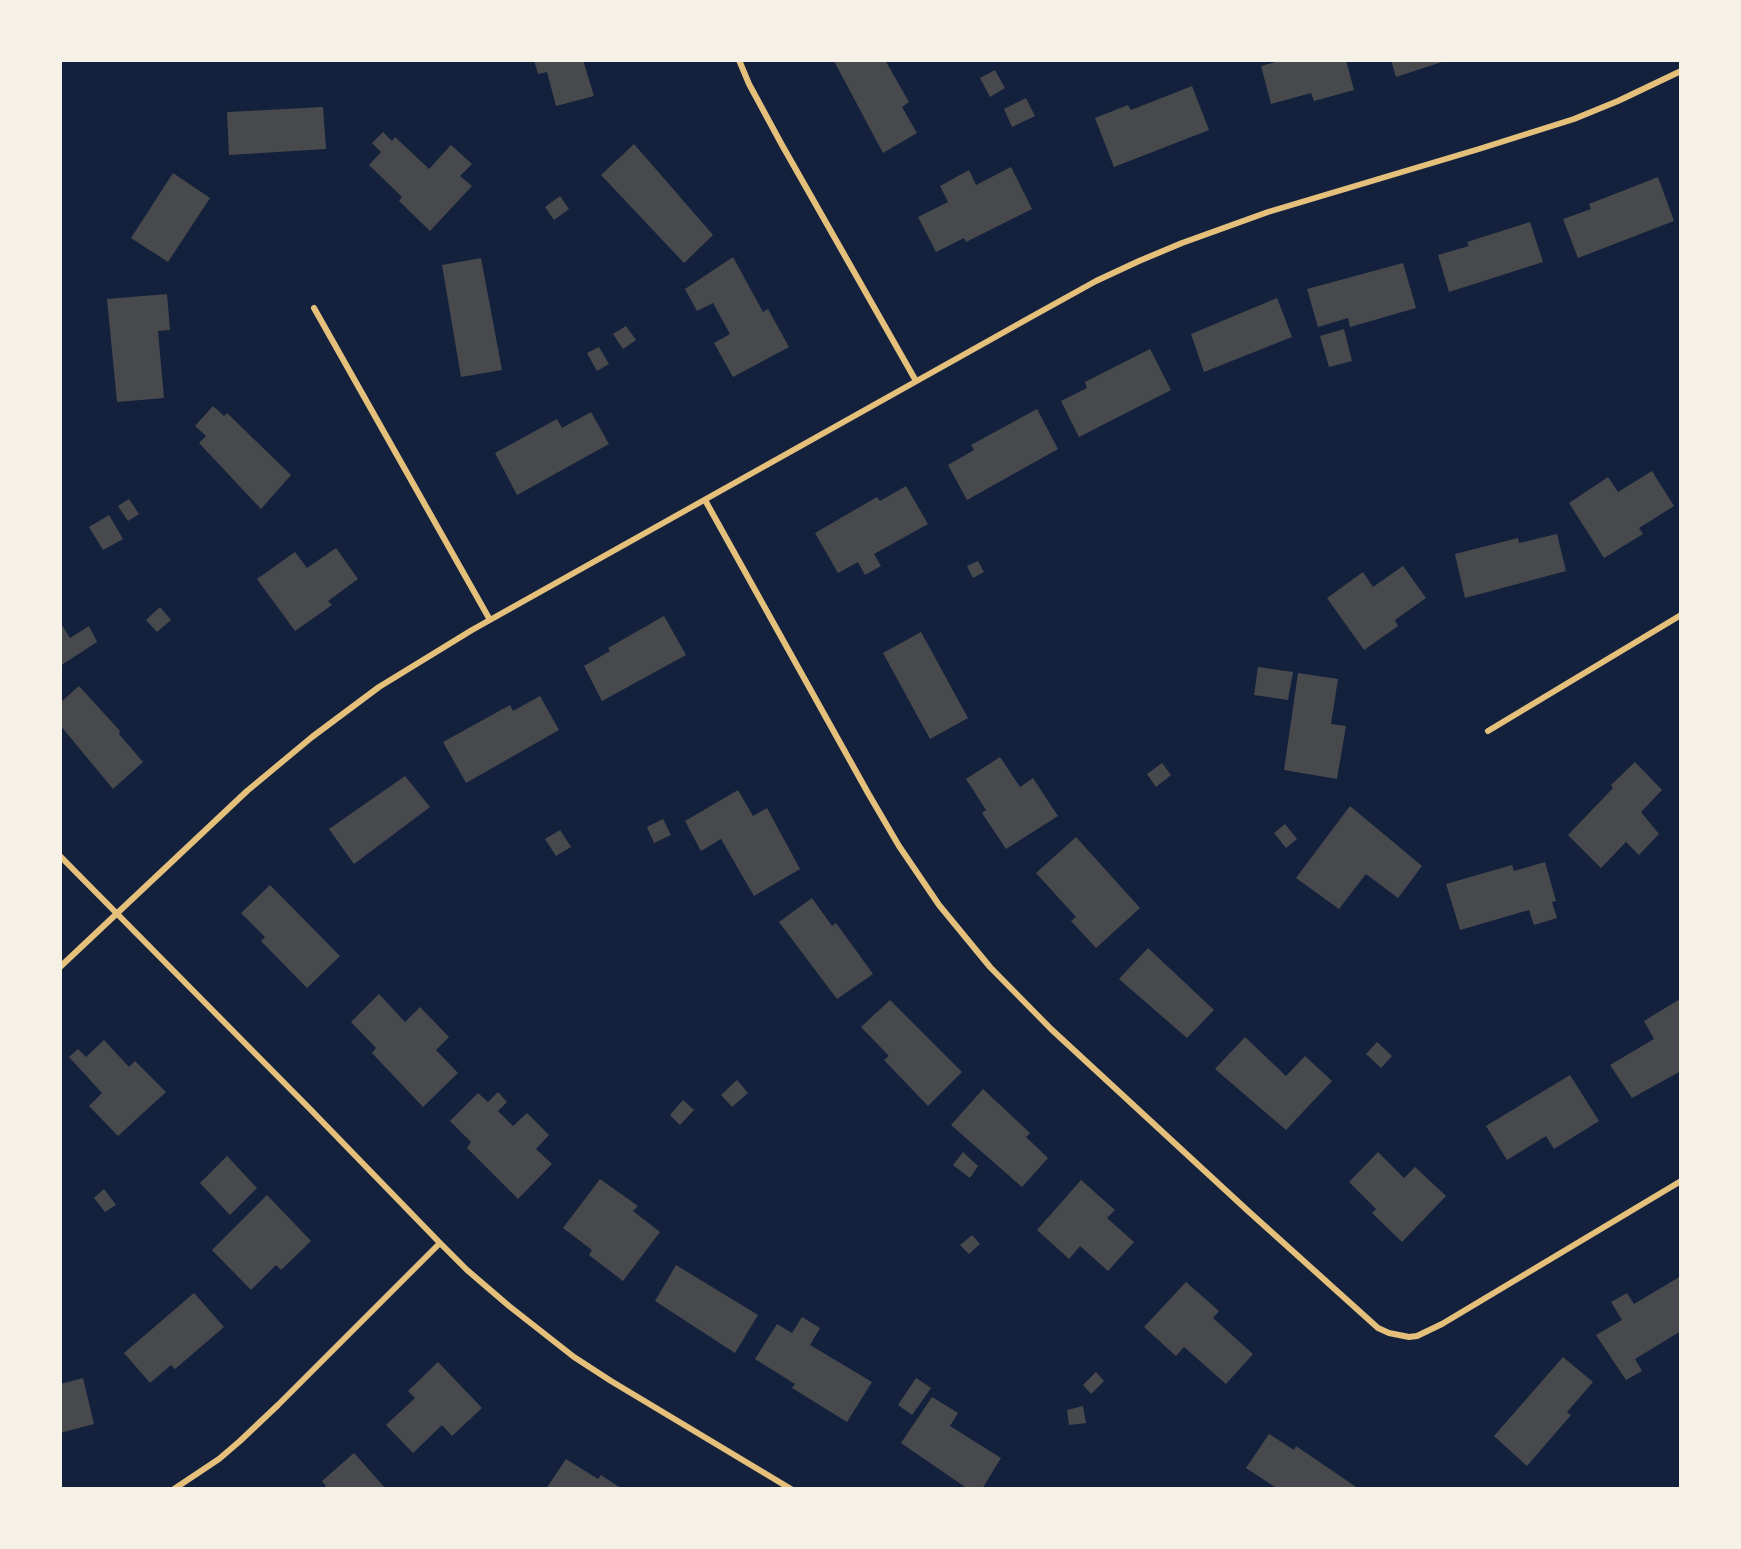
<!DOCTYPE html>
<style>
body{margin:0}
#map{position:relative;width:1741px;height:1549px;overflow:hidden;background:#14213d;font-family:Barlow,sans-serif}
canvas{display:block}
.frame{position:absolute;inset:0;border:62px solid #f6f1e7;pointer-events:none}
</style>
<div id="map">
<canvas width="1741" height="1549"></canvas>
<div class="frame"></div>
</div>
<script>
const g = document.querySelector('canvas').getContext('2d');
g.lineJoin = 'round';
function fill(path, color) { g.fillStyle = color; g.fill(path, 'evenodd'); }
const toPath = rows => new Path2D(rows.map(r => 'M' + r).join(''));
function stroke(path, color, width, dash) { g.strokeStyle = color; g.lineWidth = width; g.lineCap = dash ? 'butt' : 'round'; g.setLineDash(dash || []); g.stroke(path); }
fill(toPath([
 [534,60,583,60,594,96,556,106,547,72,538,74],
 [836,60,885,60,909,102,902,107,917,133,883,153,834,61],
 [1283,60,1346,60,1354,90,1314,101,1311,93,1271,104,1261,66],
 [1391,60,1448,60,1396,77],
 [995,70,1005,88,990,97,980,78],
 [1192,86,1209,130,1114,167,1095,118,1128,105,1131,110],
 [1026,98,1035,116,1012,127,1004,109],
 [323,107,326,149,229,155,227,112],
 [383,132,392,141,395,137,429,169,451,145,472,164,460,176,472,186,430,231,399,201,402,197,369,165,381,152,372,143],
 [634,144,713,235,684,263,601,175],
 [1011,167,1032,209,966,242,964,238,936,252,918,217,948,202,940,186,969,170,976,185],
 [173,173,210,198,168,262,131,238],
 [1658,177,1674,221,1578,258,1563,219,1591,209,1589,204],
 [560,196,569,209,554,220,545,207],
 [1530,222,1543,262,1449,292,1438,255,1469,246,1467,242],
 [733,257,763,312,768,309,789,347,733,377,714,343,730,334,713,303,697,311,685,289],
 [481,258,502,370,461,377,442,265],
 [1403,263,1416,308,1350,327,1348,318,1318,327,1307,289],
 [167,294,170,330,158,331,164,398,117,402,107,299],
 [1277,298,1292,337,1204,372,1191,334],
 [626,326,636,340,623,349,613,334],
 [1344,329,1352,361,1329,367,1320,336],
 [599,347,609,364,597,371,587,353],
 [1150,349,1171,390,1079,437,1061,401,1087,388,1085,382],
 [213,406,224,416,227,413,291,475,261,509,199,443,206,436,195,426],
 [1037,409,1058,449,967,500,948,465,974,450,971,445],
 [591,412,609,444,517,495,495,453,557,419,562,428],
 [1652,471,1674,506,1639,528,1643,534,1604,558,1569,503,1608,477,1618,492],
 [906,486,928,524,874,554,881,566,865,575,858,562,838,573,815,533,877,497,880,501],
 [129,499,139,514,128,521,118,506],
 [109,515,123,539,103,550,89,527],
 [1557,534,1566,571,1465,598,1455,554,1518,538,1519,543],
 [336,548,358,579,328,601,332,605,295,631,257,579,295,552,307,568],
 [978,561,984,572,973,578,967,566],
 [1403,566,1426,598,1395,620,1398,626,1364,650,1327,598,1363,572,1373,587],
 [160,607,171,620,157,632,146,620],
 [664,616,686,655,602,701,584,666,610,651,608,648],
 [60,622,70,638,89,626,97,642,60,666],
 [921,632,968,718,930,739,883,653],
 [1258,667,1293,672,1288,700,1254,695],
 [1298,673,1338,679,1331,724,1346,726,1337,779,1284,770],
 [79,686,120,731,119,734,143,762,113,789,60,725,60,703],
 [540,696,559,730,466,783,443,742,510,705,513,711],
 [1000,757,1020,787,1033,778,1058,816,1006,849,982,813,986,810,966,779],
 [1635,762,1662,790,1641,812,1659,834,1639,855,1626,842,1601,868,1568,835,1613,788,1611,785],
 [1162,763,1171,775,1156,787,1147,774],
 [405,776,430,807,354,864,329,829],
 [738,790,753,816,767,808,800,869,754,896,721,839,701,851,685,821],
 [1350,806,1422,866,1398,898,1366,874,1339,909,1296,878],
 [663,819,671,835,654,843,647,827],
 [1285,824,1297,839,1286,848,1274,833],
 [560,830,571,847,556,856,545,839],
 [1076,837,1140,908,1096,948,1071,921,1076,917,1036,873],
 [1545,862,1556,901,1552,902,1557,918,1534,925,1529,910,1460,930,1446,884,1512,865,1514,871],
 [270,885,340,956,307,988,261,941,265,937,241,913],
 [812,898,832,926,836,923,873,974,837,999,779,922],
 [1148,948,1214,1010,1187,1038,1119,979],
 [379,994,405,1022,420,1007,449,1037,436,1050,458,1073,423,1107,372,1053,376,1048,351,1022],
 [1680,999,1681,1071,1632,1098,1610,1065,1654,1039,1644,1021],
 [890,1000,962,1072,928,1106,884,1060,889,1056,861,1027],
 [1245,1037,1286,1076,1305,1056,1332,1081,1286,1130,1215,1069],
 [104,1040,129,1067,135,1061,166,1092,118,1136,89,1106,102,1093,69,1057,78,1049,86,1057],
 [1377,1042,1392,1056,1381,1068,1366,1054],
 [1570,1075,1599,1121,1554,1149,1546,1136,1507,1160,1486,1126],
 [737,1080,748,1093,732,1107,721,1095],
 [983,1089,1030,1133,1026,1137,1048,1158,1022,1187,951,1125],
 [498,1092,507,1102,498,1111,513,1126,527,1113,549,1135,536,1149,552,1164,518,1199,467,1148,471,1142,450,1121,478,1093,488,1102],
 [683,1100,694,1110,680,1125,670,1115],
 [963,1152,978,1166,970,1178,953,1165],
 [1378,1152,1404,1178,1415,1167,1446,1196,1402,1242,1372,1213,1376,1209,1349,1182],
 [227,1156,257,1188,230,1215,200,1183],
 [600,1179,638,1206,633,1211,660,1232,623,1281,589,1255,592,1250,563,1228],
 [1081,1180,1115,1210,1107,1218,1134,1242,1108,1271,1080,1246,1069,1259,1037,1230],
 [104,1189,116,1205,105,1212,94,1198],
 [267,1195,311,1241,281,1270,276,1265,251,1290,212,1250],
 [972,1235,980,1244,969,1254,960,1245],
 [676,1265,758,1315,735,1353,655,1301],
 [1681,1276,1681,1331,1635,1359,1642,1371,1626,1380,1596,1335,1622,1320,1611,1302,1627,1293,1634,1304],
 [1186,1282,1219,1311,1213,1318,1253,1354,1226,1384,1184,1347,1176,1356,1144,1327],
 [194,1293,224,1327,175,1369,171,1365,150,1383,124,1353],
 [802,1317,820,1328,810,1345,872,1382,847,1422,792,1388,795,1384,755,1359,777,1324,792,1333],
 [1563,1357,1593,1382,1567,1412,1571,1415,1527,1466,1494,1436],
 [438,1362,482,1408,452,1436,442,1425,413,1453,386,1425,415,1398,408,1391],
 [1096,1372,1104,1381,1091,1394,1083,1385],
 [83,1378,94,1424,60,1433,60,1384],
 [916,1378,931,1388,912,1415,898,1405],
 [932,1397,958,1413,950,1426,1001,1458,982,1489,968,1489,901,1443],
 [1083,1406,1086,1423,1069,1425,1067,1410],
 [1269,1434,1294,1450,1296,1446,1356,1487,1355,1489,1278,1489,1246,1468],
 [354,1453,386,1489,323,1489,326,1486,322,1481],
 [566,1459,598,1479,601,1475,622,1489,546,1489]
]), '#48494c');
stroke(toPath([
 [739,60,749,84,782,145,916,381],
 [314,308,490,620],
 [705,500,868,793,899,846,939,905,990,967,1051,1029,1247,1210,1378,1328,1389,1333,1409,1337,1417,1336,1442,1324,1681,1181],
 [1488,731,1681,615],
 [60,856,310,1109,440,1243,467,1270,509,1306,574,1357,611,1381,791,1489],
 [60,967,247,791,312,737,379,687,472,630,1031,317,1096,281,1139,261,1182,243,1268,212,1479,149,1574,119,1618,101,1681,71],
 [174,1489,219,1459,240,1441,278,1405,440,1243]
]), '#e5c07b', 6);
</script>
